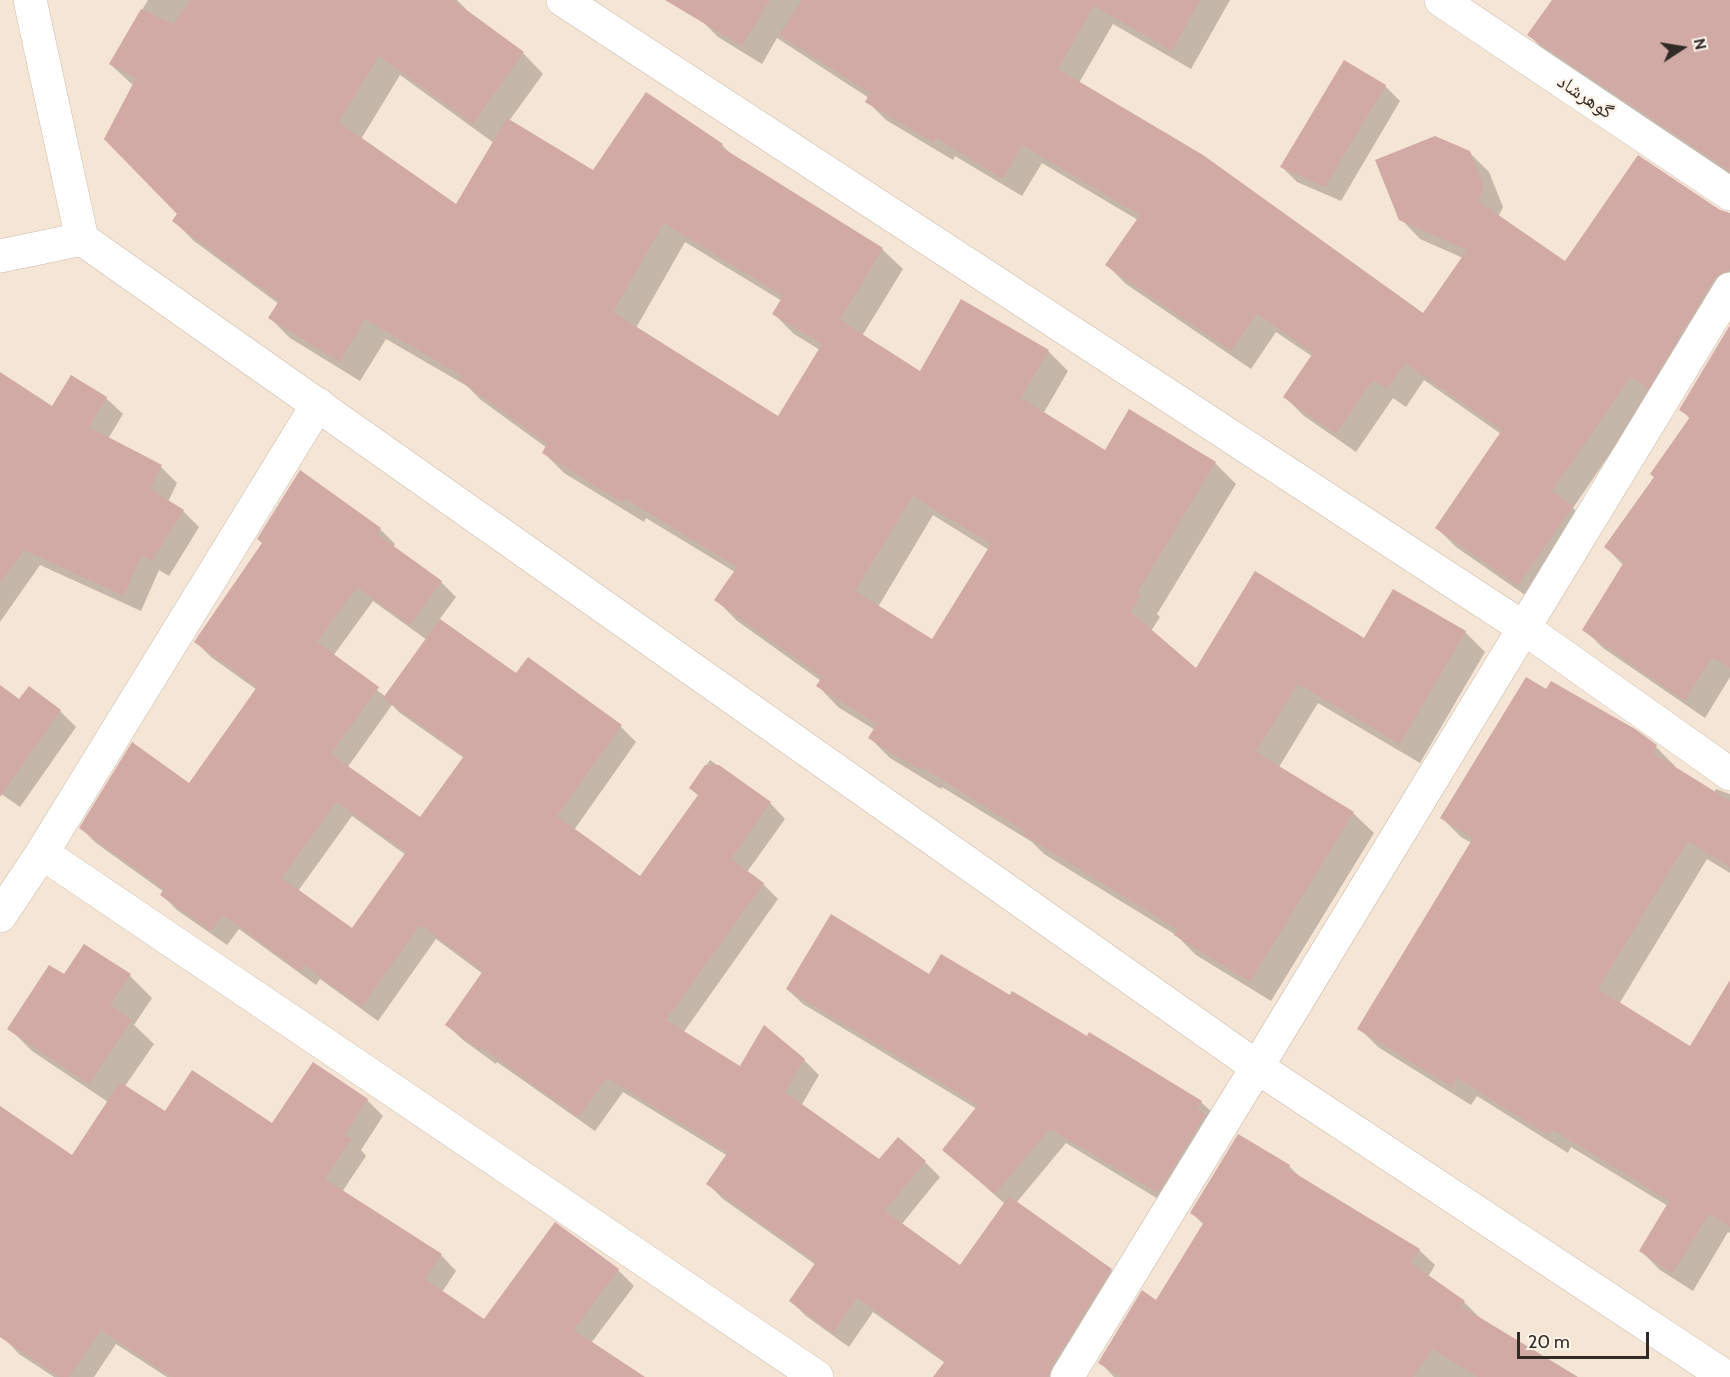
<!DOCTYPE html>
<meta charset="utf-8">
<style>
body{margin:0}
#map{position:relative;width:1730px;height:1377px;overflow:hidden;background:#f5e5d4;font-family:Cabin,sans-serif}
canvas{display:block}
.north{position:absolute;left:1652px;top:18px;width:60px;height:60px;-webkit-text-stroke:4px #fdf3e9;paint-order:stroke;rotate:78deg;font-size:16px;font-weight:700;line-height:24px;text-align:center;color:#312b25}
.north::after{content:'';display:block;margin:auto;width:21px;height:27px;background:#312b25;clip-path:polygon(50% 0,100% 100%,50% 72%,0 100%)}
.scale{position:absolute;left:1517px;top:1332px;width:132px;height:27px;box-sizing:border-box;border:3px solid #312b25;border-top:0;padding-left:8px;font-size:18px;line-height:21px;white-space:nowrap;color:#312b25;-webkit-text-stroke:4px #fdf3e9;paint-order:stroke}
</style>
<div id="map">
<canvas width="1730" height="1377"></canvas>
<div class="north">N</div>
<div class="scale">20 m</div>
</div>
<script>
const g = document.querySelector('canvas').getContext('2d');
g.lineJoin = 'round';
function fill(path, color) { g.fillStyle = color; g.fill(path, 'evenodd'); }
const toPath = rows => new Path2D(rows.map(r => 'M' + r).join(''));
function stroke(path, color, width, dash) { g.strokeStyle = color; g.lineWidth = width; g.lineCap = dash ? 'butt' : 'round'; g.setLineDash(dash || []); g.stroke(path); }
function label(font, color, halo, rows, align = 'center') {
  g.font = font + ' Cabin,"Noto Naskh Arabic",sans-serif'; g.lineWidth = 4.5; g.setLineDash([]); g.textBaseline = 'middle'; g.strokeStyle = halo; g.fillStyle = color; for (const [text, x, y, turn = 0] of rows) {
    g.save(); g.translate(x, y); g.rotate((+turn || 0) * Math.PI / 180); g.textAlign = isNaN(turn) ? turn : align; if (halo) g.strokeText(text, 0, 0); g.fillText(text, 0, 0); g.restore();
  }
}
fill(toPath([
 [148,0,457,0,466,9,465,11,523,53,543,74,509,121,593,172,647,94,722,145,735,158,882,249,903,269,862,336,921,373,1048,351,1068,371,1043,414,1105,452,1130,411,1215,463,1236,484,1157,614,1160,617,1151,631,1196,670,1365,640,1465,632,1485,652,1420,763,1318,703,1279,767,1353,813,1374,833,1271,1001,1196,955,1176,935,1044,854,1032,842,942,787,941,789,890,758,870,738,875,730,838,707,818,686,821,681,736,620,716,599,735,572,646,518,644,522,564,473,544,453,547,448,481,400,467,386,386,339,360,381,290,338,270,318,279,304,194,241,174,221,179,214,134,86,110,64],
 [400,75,494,143,457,206,361,139],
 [685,242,782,301,774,314,794,334,820,350,779,418,636,328],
 [933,515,989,550,933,641,878,607],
 [709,0,1230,0,1191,69,1113,24,1079,83,1424,315,1463,258,1420,239,1401,219,1469,152,1489,172,1503,207,1498,217,1565,263,1719,211,1730,214,1730,303,1650,395,1573,508,1591,526,1538,604,1456,547,1437,528,1501,434,1424,380,1406,407,1393,398,1356,452,1304,416,1285,397,1313,357,1276,332,1251,369,1126,284,1107,265,1138,220,1042,163,1022,196,955,156,953,160,886,120,867,101,869,98,777,38,762,64,718,37,699,18],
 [1554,0,1730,0,1730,176,1548,54,1529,35],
 [1385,86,1400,101,1341,201,1297,182,1282,167],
 [1730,328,1730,677,1705,718,1603,648,1584,629,1623,565,1606,547,1656,478,1690,419,1681,409],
 [72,377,106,398,123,414,108,439,161,467,177,483,168,502,183,511,199,527,169,576,159,570,141,611,40,565,0,622,0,388,52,409],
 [380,529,395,544,393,548,441,582,456,597,439,620,516,675,528,659,621,727,636,742,574,830,641,879,699,796,691,788,710,760,770,803,785,819,747,872,763,884,778,899,683,1033,740,1068,804,1060,819,1075,801,1106,880,1161,925,1162,940,1177,901,1225,961,1267,1005,1204,944,1150,977,1109,803,1004,787,989,930,976,1010,997,1201,1102,1217,1117,1173,1208,1066,1143,1016,1203,1111,1270,1126,1285,1069,1377,943,1377,945,1363,873,1312,849,1347,806,1316,791,1301,816,1265,723,1199,708,1184,728,1156,623,1092,595,1131,497,1062,496,1064,463,1040,447,1025,483,974,436,939,378,1021,320,979,316,985,239,929,227,945,177,910,162,895,164,892,96,843,81,828,189,785,257,690,211,657,196,642],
 [373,601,427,640,386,697,333,656],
 [392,705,400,713,464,758,420,820,347,768],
 [352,816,406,855,353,930,298,891],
 [0,687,20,701,60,711,76,727,20,807,0,793],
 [1546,691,1634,731,1656,747,1675,766,1674,768,1714,793,1716,789,1730,794,1730,873,1707,859,1619,1004,1691,1048,1730,983,1730,1233,1728,1232,1693,1291,1660,1270,1641,1251,1668,1206,1571,1147,1568,1153,1477,1096,1471,1105,1378,1047,1359,1028,1472,843,1461,837,1442,818],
 [64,976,130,976,152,998,134,1025,154,1044,125,1086,165,1113,273,1125,314,1064,367,1100,383,1116,361,1150,366,1156,342,1192,441,1255,456,1271,442,1292,485,1321,555,1224,618,1270,634,1286,591,1343,633,1377,167,1377,116,1344,94,1377,54,1377,19,1354,4,1338,0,1311,0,1108,72,1157,108,1102,32,1051,9,1028],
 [1289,1166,1302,1179,1419,1250,1435,1265,1428,1277,1464,1302,1479,1317,1558,1377,1114,1377,1100,1362,1157,1303,1204,1225,1192,1213]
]), '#0003');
fill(toPath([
 [190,0,453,0,524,52,473,124,379,56,339,122,456,204,507,118,593,170,646,92,723,144,721,147,883,248,840,320,920,371,961,299,1049,350,1021,398,1105,450,1129,409,1216,462,1137,593,1141,595,1131,612,1196,668,1255,571,1364,638,1393,589,1466,631,1400,744,1298,684,1256,752,1354,812,1250,982,1174,935,1177,929,1022,834,1024,831,922,767,920,770,868,738,877,724,816,686,822,677,714,600,737,567,626,499,623,503,542,453,547,444,459,380,462,376,365,319,340,362,268,318,279,301,172,221,177,214,104,139,136,78,109,64,141,9,173,24],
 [664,223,783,296,772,314,822,344,778,416,613,312],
 [913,496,991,544,932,639,855,591],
 [665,0,770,0,742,46],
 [802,0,1200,0,1172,51,1094,6,1058,69,1203,155,1423,313,1467,250,1399,220,1375,160,1435,136,1470,151,1484,187,1478,201,1565,261,1638,155,1720,210,1730,213,1730,270,1721,273,1714,279,1648,389,1631,377,1552,491,1573,506,1518,586,1435,528,1502,430,1405,363,1387,389,1373,380,1336,434,1283,397,1313,353,1257,314,1231,351,1105,265,1140,215,1022,145,1003,179,936,138,933,142,865,102,870,93,779,35],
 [1552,0,1730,0,1730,171,1527,35],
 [1344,60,1386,85,1325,187,1280,167],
 [1730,325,1730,668,1712,657,1685,701,1582,630,1624,562,1604,547,1654,477,1650,474,1690,417,1679,410],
 [0,372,52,406,71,375,107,397,89,427,162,465,150,489,184,510,152,561,142,555,124,596,24,550,0,583],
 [300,470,381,528,377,534,442,581,410,625,357,587,317,642,379,687,331,754,420,817,464,756,383,698,440,619,516,673,528,657,622,725,557,816,640,876,698,795,689,788,705,765,719,765,771,802,731,859,764,883,666,1020,740,1066,764,1025,805,1059,785,1092,879,1159,898,1137,926,1161,885,1211,960,1265,1009,1196,1112,1269,1051,1367,1048,1377,933,1377,945,1361,857,1298,833,1333,789,1301,816,1262,706,1184,728,1152,607,1078,579,1117,482,1048,480,1050,445,1025,483,971,420,925,362,1007,304,965,300,971,223,915,211,931,160,895,164,889,79,828,132,742,189,783,257,687,194,642,262,543,257,539],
 [336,802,406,852,352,928,282,878],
 [1526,677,1546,689,1551,681,1635,729,1657,745,1653,753,1730,801,1730,867,1688,841,1598,989,1690,1046,1730,980,1730,1227,1709,1214,1673,1273,1639,1251,1669,1201,1552,1129,1548,1135,1457,1078,1452,1087,1357,1029,1473,838,1440,818],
 [0,685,19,699,29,686,61,710,0,797],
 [831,914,929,974,941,954,1010,995,1012,991,1087,1036,1089,1032,1202,1101,1197,1109,1206,1114,1158,1193,1050,1129,995,1194,942,1150,978,1105,786,989],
 [84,944,131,974,110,1005,132,1020,89,1084,7,1029,49,965,64,974],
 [313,1062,368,1099,345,1135,352,1139,325,1179,442,1254,425,1279,484,1319,555,1222,619,1269,574,1330,645,1377,172,1377,101,1330,69,1377,59,1377,0,1337,0,1106,72,1155,120,1082,165,1111,192,1070,272,1123],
 [1238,1134,1290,1165,1288,1169,1420,1249,1411,1263,1465,1301,1461,1306,1578,1377,1478,1377,1432,1349,1413,1377,1121,1377,1098,1363,1142,1290,1156,1300,1204,1222,1190,1213]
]), '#d1a9a5');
const minor = toPath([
 [30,0,82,239,1257,1067,1726,1377],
 [563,0,1524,628,1730,774],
 [1441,0,1730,194],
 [0,256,82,239],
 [42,853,817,1377],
 [0,916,42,853,318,404],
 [1067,1377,1257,1067,1730,289]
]);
stroke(minor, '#cabaaa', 34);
stroke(minor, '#fff', 33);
label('20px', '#312b25', '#fdf3e9', [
 ["گوهرشاد",1585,97,34]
]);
</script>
